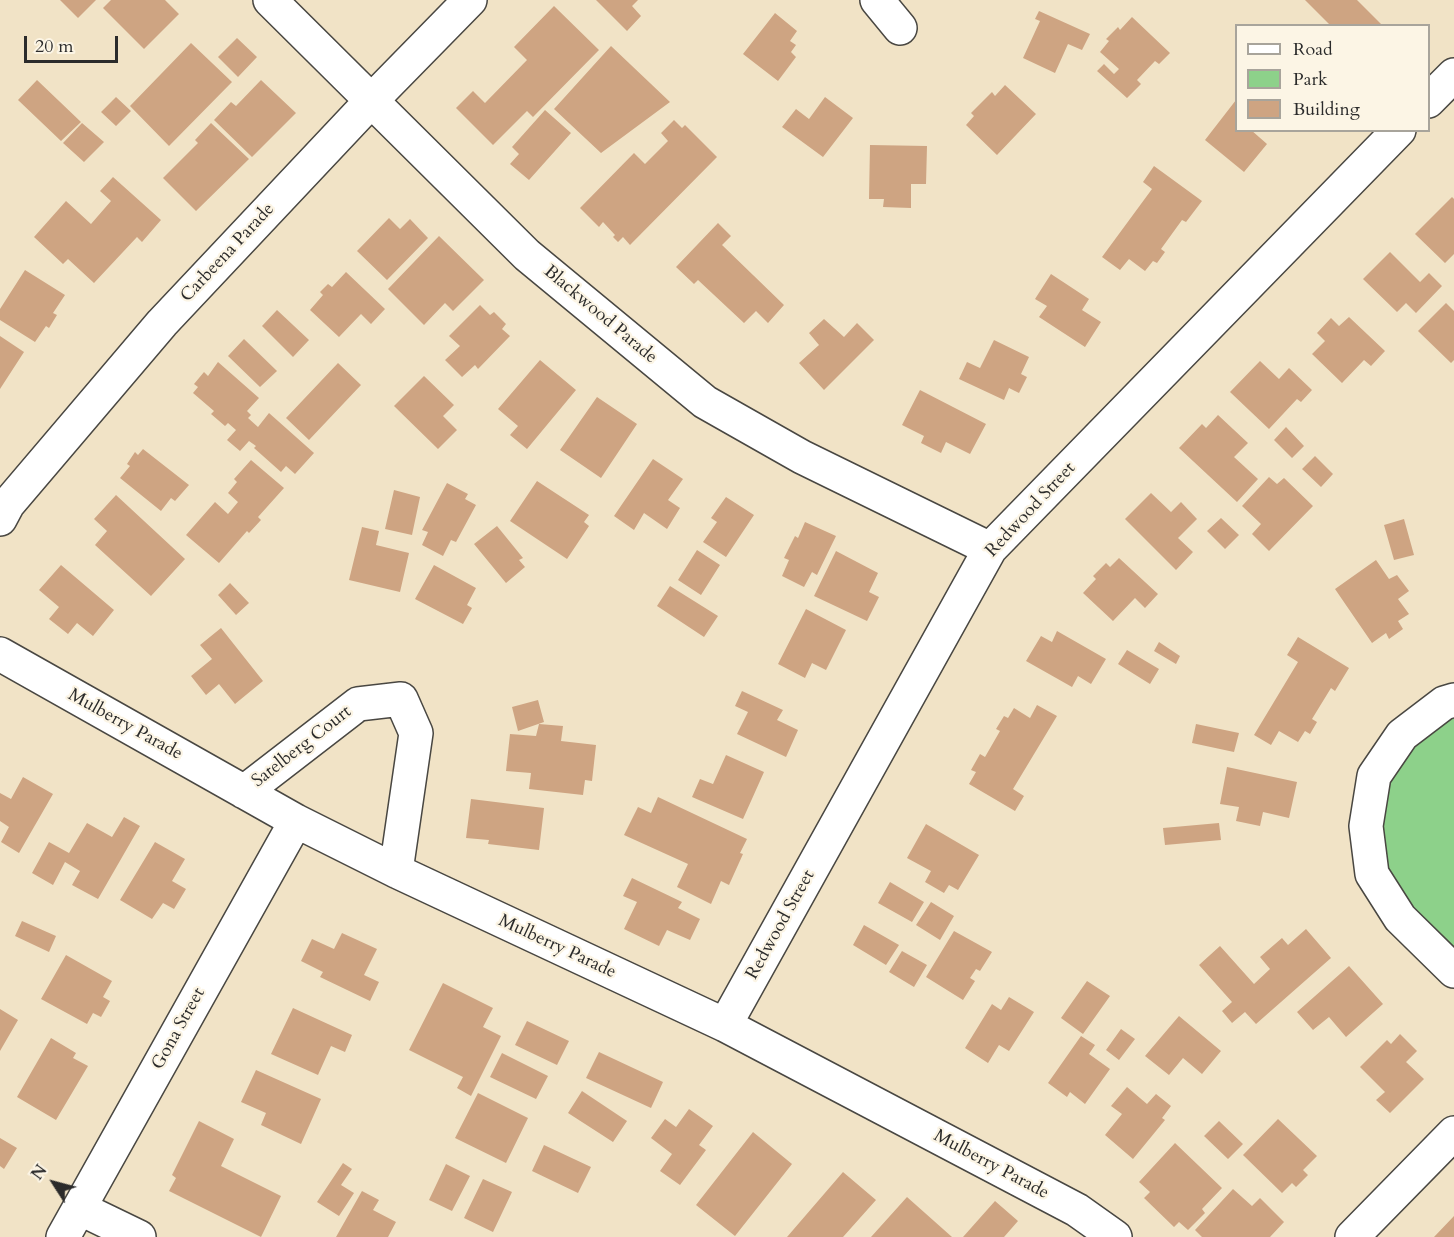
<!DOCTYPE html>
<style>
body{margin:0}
#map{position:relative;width:1454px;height:1237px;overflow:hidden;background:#f1e3c6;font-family:Cardo,serif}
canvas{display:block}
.legend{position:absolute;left:1235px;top:24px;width:195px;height:108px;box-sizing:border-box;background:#fcf5e5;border:2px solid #a8a49b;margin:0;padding:8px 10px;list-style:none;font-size:18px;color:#2b2b2b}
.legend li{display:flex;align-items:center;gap:12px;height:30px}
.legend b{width:30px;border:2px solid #a8a49b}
.north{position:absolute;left:24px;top:1153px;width:60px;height:60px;-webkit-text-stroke:4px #fcf5e5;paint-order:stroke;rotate:306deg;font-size:16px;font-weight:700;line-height:24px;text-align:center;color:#2b2b2b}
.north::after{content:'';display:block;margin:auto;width:21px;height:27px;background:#2b2b2b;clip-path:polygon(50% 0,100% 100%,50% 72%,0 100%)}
.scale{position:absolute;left:24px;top:36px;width:94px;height:27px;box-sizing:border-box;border:3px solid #2b2b2b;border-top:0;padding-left:8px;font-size:18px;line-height:21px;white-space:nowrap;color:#2b2b2b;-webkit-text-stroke:4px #fcf5e5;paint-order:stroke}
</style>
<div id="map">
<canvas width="1454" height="1237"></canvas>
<ul class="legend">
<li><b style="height:8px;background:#fff"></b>Road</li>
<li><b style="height:16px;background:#8dd18a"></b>Park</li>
<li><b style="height:16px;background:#cea482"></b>Building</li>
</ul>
<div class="north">N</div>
<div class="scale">20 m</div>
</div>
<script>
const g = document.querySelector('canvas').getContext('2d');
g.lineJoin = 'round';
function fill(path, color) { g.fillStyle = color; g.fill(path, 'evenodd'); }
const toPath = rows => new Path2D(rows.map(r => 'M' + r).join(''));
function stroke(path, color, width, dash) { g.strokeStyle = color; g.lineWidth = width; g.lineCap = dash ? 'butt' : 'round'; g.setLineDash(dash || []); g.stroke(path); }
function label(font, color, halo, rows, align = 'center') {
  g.font = font + ' Cardo,serif'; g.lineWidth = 4.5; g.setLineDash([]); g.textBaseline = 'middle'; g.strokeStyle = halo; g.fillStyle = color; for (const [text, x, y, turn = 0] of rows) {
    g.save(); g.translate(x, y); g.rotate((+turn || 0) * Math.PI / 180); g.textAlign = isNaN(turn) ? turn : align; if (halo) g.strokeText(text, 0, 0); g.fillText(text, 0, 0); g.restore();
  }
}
fill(toPath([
 [1454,714,1454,949,1410,907,1386,868,1380,825,1388,781,1413,745]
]), '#8dd18a');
fill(toPath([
 [60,0,96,0,78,18],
 [111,0,165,0,179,14,144,49,103,8],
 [596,0,638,0,632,6,641,16,627,31],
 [1305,0,1357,0,1383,26,1331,26],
 [554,6,599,50,533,117,527,111,493,145,456,108,473,91,485,103,527,60,514,47],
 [1039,11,1090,34,1082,50,1068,44,1055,73,1023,58,1040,21,1035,19],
 [775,13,797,31,790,41,796,45,791,52,796,57,778,81,743,54],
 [1132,17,1170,53,1159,64,1155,61,1137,80,1141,84,1127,98,1097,71,1104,64,1114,74,1119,69,1100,52,1109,41,1106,39,1118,27,1120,30],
 [237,38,257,57,238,77,218,57],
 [191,43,232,82,169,146,130,106],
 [611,46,670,102,601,153,554,109],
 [37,80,81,122,61,141,18,100],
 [261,80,296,113,252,157,214,120,231,102,236,106],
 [1005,85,1036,114,997,155,966,125,974,116,971,113,992,92,995,96],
 [116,97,131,111,116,126,101,112],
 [825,97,853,118,823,157,782,127,796,109,809,119],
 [1236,100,1236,130,1251,130,1267,144,1244,172,1205,140],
 [545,110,571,133,529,180,510,164,519,154,512,147],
 [674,120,682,128,685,125,717,157,630,245,623,237,618,242,613,237,615,235,603,222,599,227,580,208,634,153,645,164,668,141,661,133],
 [82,123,104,142,84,162,63,143],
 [211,123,249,159,196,211,163,178,198,143,195,140],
 [870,145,927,146,926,184,911,184,911,208,883,207,884,199,869,199],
 [1154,166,1202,201,1186,222,1182,220,1161,249,1165,252,1157,263,1153,261,1145,271,1129,259,1120,270,1102,257,1152,189,1143,182],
 [113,177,161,220,142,242,137,237,94,283,68,259,63,264,34,237,66,201,91,224,111,201,100,191],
 [1452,197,1454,199,1454,254,1445,263,1415,234],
 [389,218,400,229,410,219,428,238,387,280,357,251],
 [718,223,731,236,722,245,784,305,768,323,756,311,744,323,698,280,694,284,676,267],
 [439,236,484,280,453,311,445,303,424,325,388,289],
 [1390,252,1420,282,1429,273,1442,286,1416,313,1406,303,1397,312,1363,279],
 [25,270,65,295,53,313,57,315,49,328,46,326,35,342,0,320,0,309],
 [346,272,385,309,371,324,361,314,339,337,310,310,323,295,320,292,328,284,332,287],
 [1051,274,1089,299,1082,310,1101,322,1085,347,1039,317,1047,306,1035,299],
 [1446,303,1454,311,1454,360,1451,363,1418,331],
 [480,305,490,315,494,312,506,324,502,329,510,336,478,369,475,365,462,377,445,360,460,346,449,336],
 [277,310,309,340,293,357,262,326],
 [1349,317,1385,351,1371,366,1364,360,1342,383,1312,354,1325,341,1317,333,1331,318,1339,326],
 [824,319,844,337,857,323,874,340,824,390,799,363,819,345,809,333],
 [0,336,24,352,0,389],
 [244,339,277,371,260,387,228,356],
 [994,340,1029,357,1021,374,1027,377,1019,393,1009,388,1004,400,959,379,967,362,980,368],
 [540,360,576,390,527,449,510,435,518,426,498,409],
 [1260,361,1279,379,1289,368,1312,390,1301,402,1297,399,1269,429,1230,392],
 [218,362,259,398,247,411,251,415,248,418,258,427,269,413,314,453,295,474,286,466,281,472,254,448,256,446,249,441,240,451,227,440,236,430,228,423,225,426,211,414,214,411,193,393,198,387,194,384,204,372,208,376],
 [338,363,361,385,309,440,286,418],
 [424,376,454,405,443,416,457,430,438,449,394,406],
 [920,390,986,424,970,454,946,442,941,453,921,443,924,436,902,425],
 [597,397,637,424,601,478,560,450],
 [1218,415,1248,443,1234,457,1258,479,1237,502,1179,448,1202,424,1206,428],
 [1286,427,1304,446,1292,458,1274,440],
 [143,449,189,485,175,501,171,498,161,511,120,478,130,466,127,464,135,452,138,455],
 [1315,456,1333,474,1321,487,1302,469],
 [653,459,683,479,668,500,680,508,667,529,644,513,634,530,614,516],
 [251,460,284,488,258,517,261,520,249,533,247,531,219,563,186,535,215,502,228,514,238,502,228,493,237,482,234,479],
 [1269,477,1277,484,1284,478,1313,506,1269,551,1252,534,1261,524,1242,506],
 [537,481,589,515,584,522,589,526,567,559,510,521],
 [447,483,468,494,465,499,476,505,456,542,451,540,443,556,422,545,428,532,422,530],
 [394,490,420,497,412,535,385,529],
 [1151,493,1171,512,1181,502,1197,519,1178,538,1193,552,1176,570,1125,519],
 [116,495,185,559,151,596,95,545,107,531,94,519],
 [726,497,754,515,726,557,703,542,717,522,711,518],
 [1221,518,1239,535,1225,549,1207,531],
 [1404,519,1414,555,1394,560,1384,525],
 [805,522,836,536,817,575,812,572,804,587,782,576,789,560,784,558,795,536,798,538],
 [497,526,523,558,519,560,525,567,506,583,474,544],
 [362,527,379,531,376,545,409,553,400,592,349,580],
 [697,550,720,565,701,595,678,580],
 [836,551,878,573,869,592,879,597,867,621,814,596],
 [1119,558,1158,594,1145,608,1135,598,1113,621,1083,593,1096,579,1093,576,1106,563,1110,567],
 [1376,560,1389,579,1397,575,1409,591,1398,599,1409,614,1398,621,1403,629,1389,639,1386,633,1372,643,1335,589],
 [61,565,114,610,93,636,77,623,68,634,49,619,59,607,39,590],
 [434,565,476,588,467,605,472,608,463,624,415,599],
 [230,583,249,603,236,615,218,595],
 [670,586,718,616,704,637,657,606],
 [806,609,846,630,826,670,812,663,805,678,778,664],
 [221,628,263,681,235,704,219,684,206,695,191,676,212,659,200,645],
 [1057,631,1106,659,1091,684,1078,676,1072,687,1026,661,1041,636,1052,642],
 [1298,637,1349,668,1335,691,1331,688,1312,719,1317,722,1310,734,1305,731,1298,742,1279,731,1271,745,1254,735,1298,662,1287,655],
 [1159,642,1180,656,1176,664,1154,651],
 [1127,650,1159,669,1150,684,1118,664],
 [742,691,783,710,777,720,798,730,786,757,737,734,748,712,735,706],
 [538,700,544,722,518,731,512,707],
 [1037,705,1057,716,1013,789,1024,796,1015,811,969,784,976,772,971,770,980,754,985,757,1000,731,996,729,1004,716,1008,718,1014,708,1030,718],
 [539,724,563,726,561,741,596,745,592,781,585,780,583,795,529,789,531,773,506,771,510,734,536,736],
 [1196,724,1239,733,1234,752,1192,743],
 [726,755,764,772,743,819,692,797,700,779,713,784],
 [1227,767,1297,782,1289,818,1263,812,1260,826,1236,821,1239,807,1220,804],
 [23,777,53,794,19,853,1,842,9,827,0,821,0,793,11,799],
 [658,797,747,839,740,853,743,854,729,885,721,881,711,904,677,887,688,864,624,835,638,807,651,813],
 [471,799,544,808,539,850,488,844,489,840,466,838],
 [124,817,140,826,98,899,72,885,80,871,65,862,53,885,32,873,49,842,69,853,87,823,112,837],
 [1219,823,1221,840,1165,845,1163,828],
 [926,824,979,855,958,890,949,885,944,893,925,882,931,871,907,858],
 [155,842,185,859,172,881,186,889,174,909,163,903,152,919,120,900],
 [632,878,682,902,678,908,700,919,690,940,667,930,659,946,624,929,637,902,623,896],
 [890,882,924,902,912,922,878,903],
 [931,902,954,916,940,940,916,925],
 [22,921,56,936,49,952,15,936],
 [864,925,899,945,886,965,853,945],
 [1306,929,1331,958,1256,1024,1245,1012,1232,1023,1222,1011,1232,1002,1199,965,1220,946,1254,984,1270,969,1260,957,1282,938,1288,945],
 [954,931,992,952,980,971,976,969,970,978,975,981,963,1000,926,977],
 [342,933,377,949,364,975,379,982,370,1001,320,977,323,972,301,961,312,939,334,949],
 [902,951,927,965,914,987,889,972],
 [66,955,112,981,103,997,110,1001,101,1017,93,1013,87,1024,41,999],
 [1349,966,1383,1004,1346,1037,1329,1017,1313,1030,1297,1012],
 [1087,981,1110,996,1083,1034,1061,1018],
 [443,983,493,1008,483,1027,501,1036,471,1096,457,1088,463,1077,409,1050],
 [1009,997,1034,1012,1009,1051,999,1045,988,1063,965,1048,992,1004,1001,1010],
 [293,1008,352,1035,345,1052,331,1046,318,1075,271,1054],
 [0,1009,18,1020,0,1051],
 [1179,1016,1221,1051,1202,1074,1183,1058,1169,1075,1145,1056],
 [527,1021,569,1041,557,1065,515,1045],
 [1121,1029,1135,1039,1119,1060,1106,1050],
 [1400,1034,1417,1051,1406,1062,1424,1079,1390,1113,1376,1100,1385,1092,1360,1067,1387,1040,1391,1044],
 [1081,1036,1095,1045,1089,1054,1110,1069,1085,1104,1070,1092,1067,1097,1048,1083],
 [51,1038,76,1053,73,1058,88,1066,56,1120,17,1097],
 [599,1052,663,1082,651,1108,586,1078],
 [502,1053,548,1076,536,1099,490,1077],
 [256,1070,321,1099,301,1144,261,1125,266,1113,241,1102],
 [1127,1087,1147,1104,1156,1094,1171,1106,1162,1118,1165,1120,1133,1159,1105,1135,1122,1114,1111,1106],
 [582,1091,627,1121,613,1142,568,1113],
 [478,1093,528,1118,506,1163,455,1138],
 [689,1109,713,1126,699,1145,706,1150,680,1185,660,1171,672,1154,651,1138,665,1119,676,1127],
 [1278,1119,1317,1156,1303,1170,1308,1175,1296,1187,1292,1183,1282,1193,1243,1155],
 [199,1121,234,1139,221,1166,281,1196,261,1237,169,1191,176,1178,172,1175],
 [1219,1121,1243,1144,1228,1159,1204,1136],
 [753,1132,792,1164,735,1236,696,1205],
 [0,1138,17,1148,4,1169,0,1166],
 [1175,1143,1222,1188,1202,1209,1205,1213,1188,1230,1179,1222,1174,1227,1144,1198,1150,1192,1139,1182],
 [544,1145,591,1167,578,1193,532,1171],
 [343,1163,352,1169,341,1185,354,1193,339,1216,317,1202],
 [446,1164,470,1176,452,1211,429,1200],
 [843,1172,876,1200,843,1237,787,1237],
 [483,1179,512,1192,493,1232,464,1218],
 [1233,1189,1252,1206,1260,1198,1284,1222,1270,1237,1202,1237,1195,1230],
 [362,1191,379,1200,373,1210,396,1222,388,1237,336,1237],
 [907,1197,952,1237,871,1237],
 [995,1201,1018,1221,1004,1237,963,1237],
 [1454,1216,1454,1237,1434,1237]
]), '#cea482');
const minor = toPath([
 [270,0,527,255,705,402,802,457,990,549],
 [877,0,900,28],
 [1428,101,1454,75],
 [0,519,8,504,162,323,372,100,470,0],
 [0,654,296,821,396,871,725,1025,1077,1210,1115,1237],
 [1454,700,1444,703,1402,735,1374,776,1366,826,1372,874,1400,918,1454,971],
 [244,792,358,704,401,699,416,733,396,871],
 [725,1025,990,549,1399,130],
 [79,1208,139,1237],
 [63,1237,296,821],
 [1352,1237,1454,1133]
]);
stroke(minor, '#494742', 36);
stroke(minor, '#fff', 33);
label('18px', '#2b2b2b', '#fcf5e5', [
 ["Carbeena Parade",228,253,-47],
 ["Blackwood Parade",600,315,40],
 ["Redwood Street",1031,510,-47],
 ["Mulberry Parade",125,725,29],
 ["Satelberg Court",302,747,-38],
 ["Redwood Street",781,925,-61],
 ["Mulberry Parade",557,947,25],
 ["Gona Street",179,1029,-61],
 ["Mulberry Parade",991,1165,28]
]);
</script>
